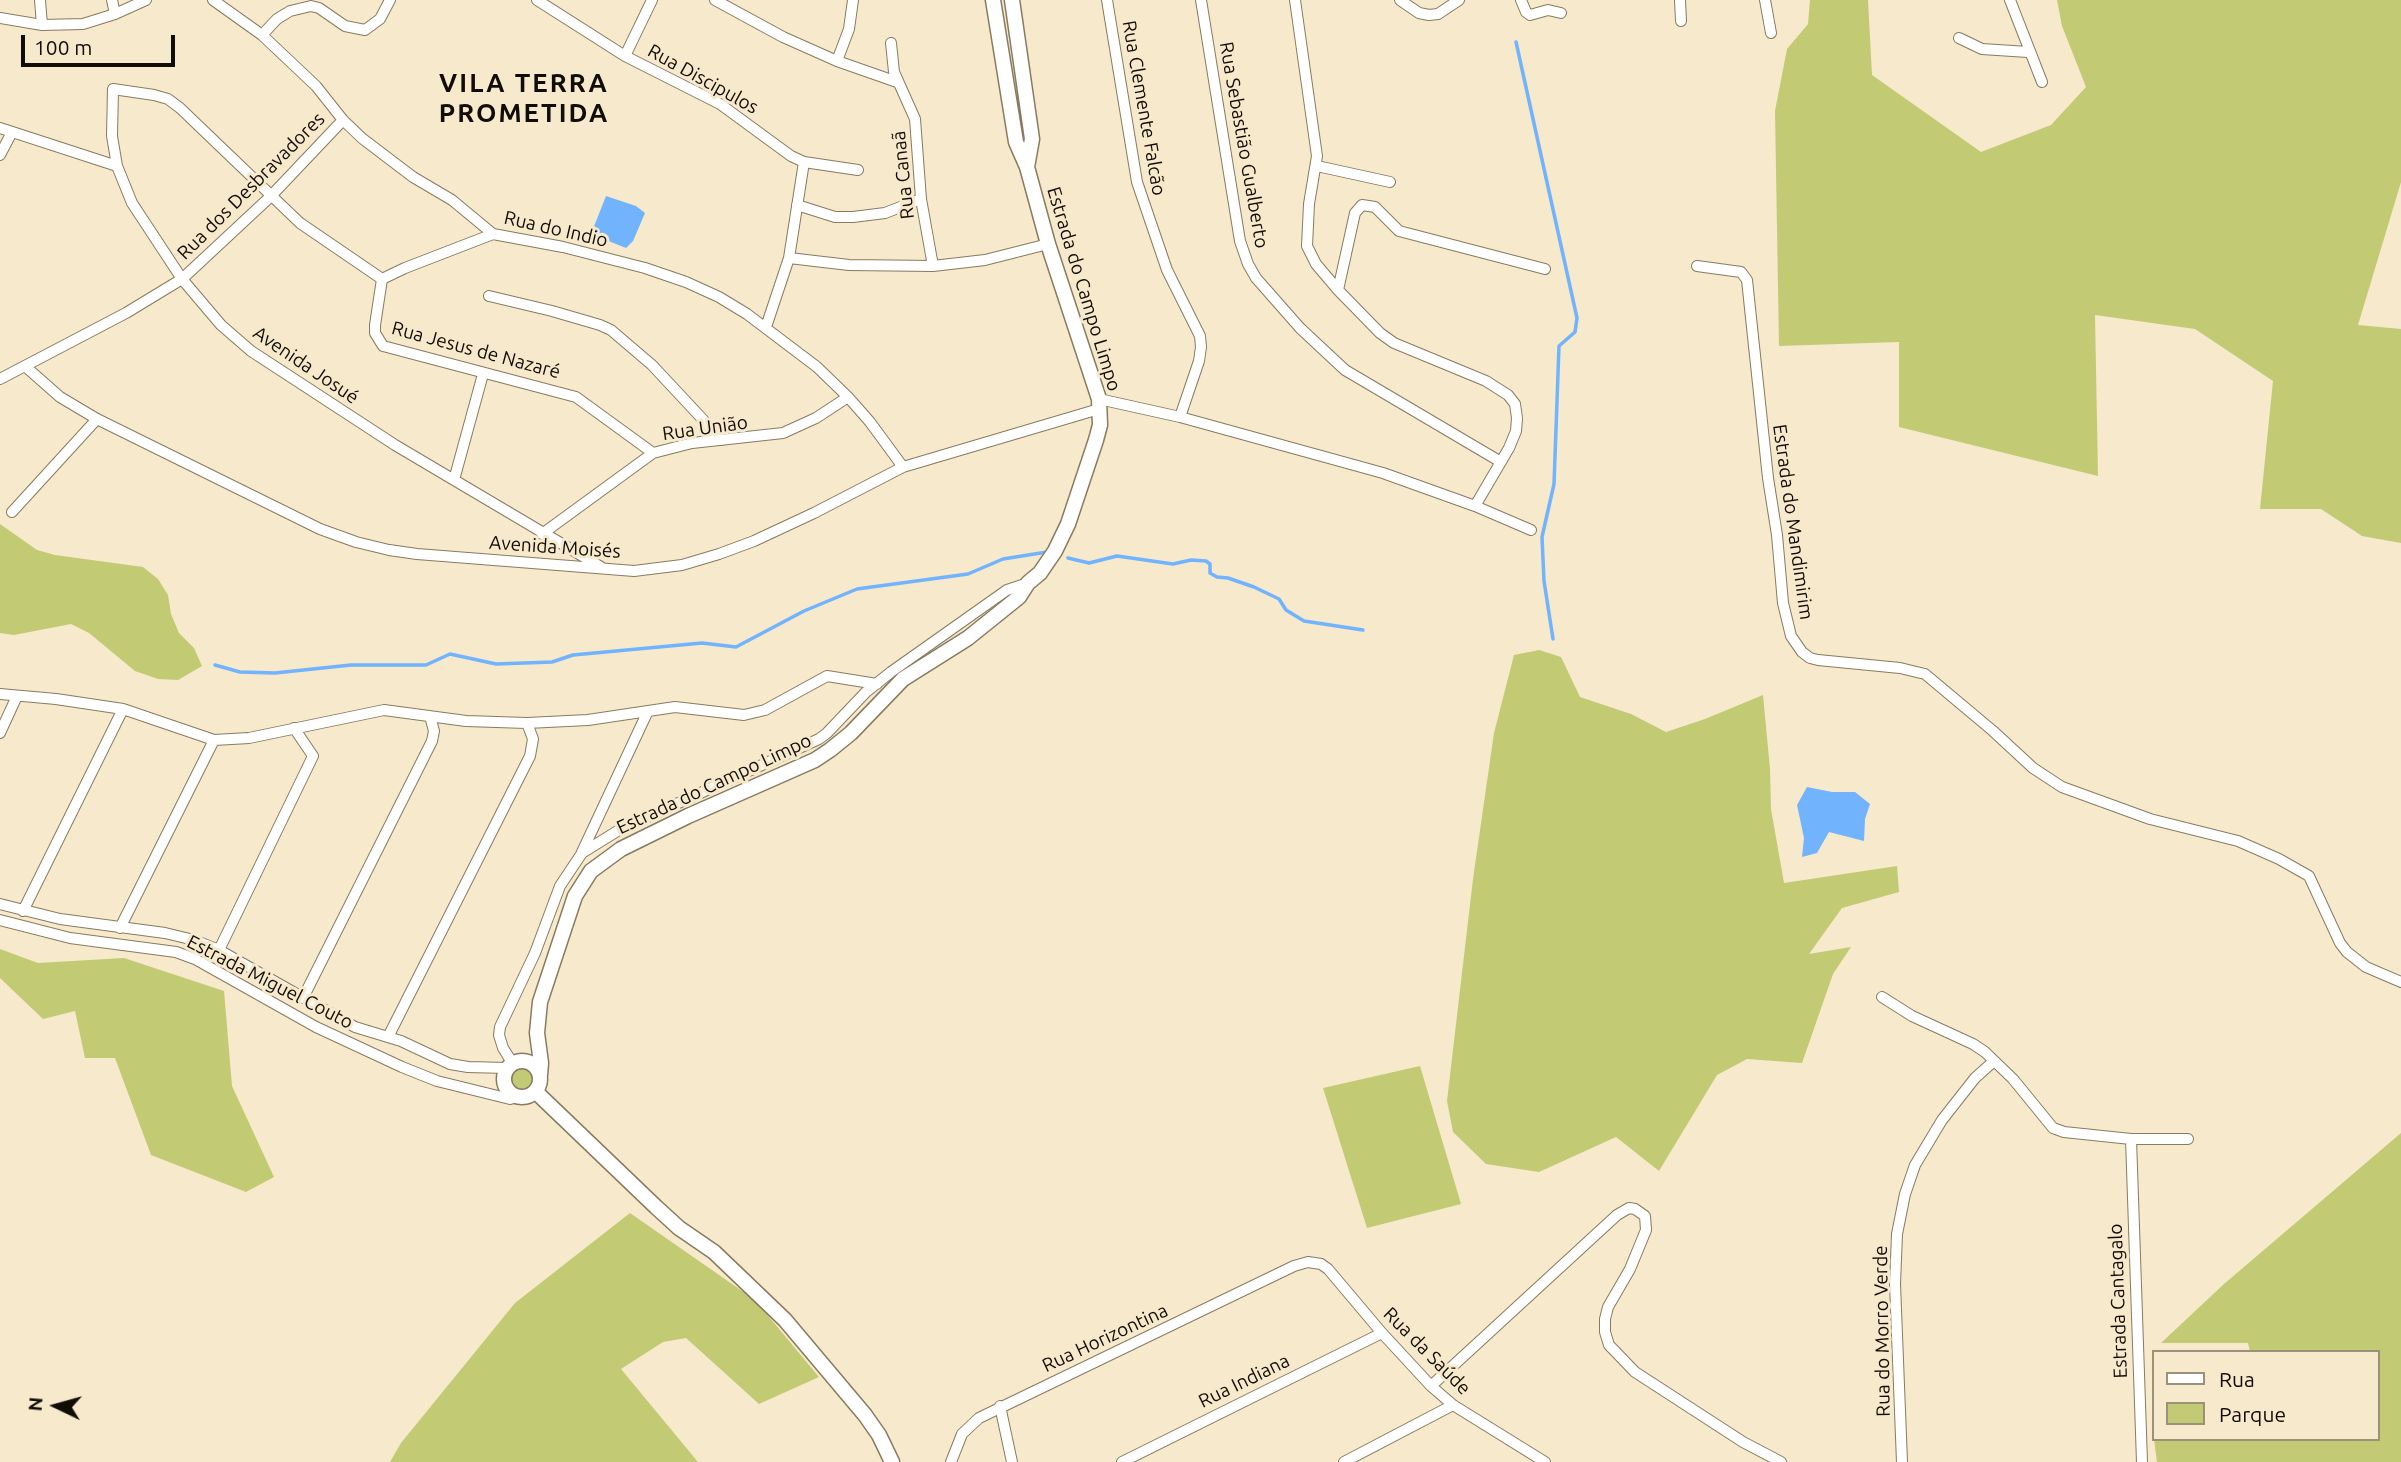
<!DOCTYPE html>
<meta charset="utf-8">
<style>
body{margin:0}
#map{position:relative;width:2401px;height:1462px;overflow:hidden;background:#f7e9cb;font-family:Ubuntu,sans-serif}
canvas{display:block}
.legend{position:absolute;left:2152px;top:1350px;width:228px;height:91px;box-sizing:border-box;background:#f7e9cb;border:2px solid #9b917b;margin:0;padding:9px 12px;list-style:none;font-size:21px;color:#120d04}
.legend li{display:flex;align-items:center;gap:14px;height:35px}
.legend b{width:35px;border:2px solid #9b917b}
.north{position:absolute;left:21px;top:1371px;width:70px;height:70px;-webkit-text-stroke:5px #f7e9cb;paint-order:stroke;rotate:275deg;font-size:19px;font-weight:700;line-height:28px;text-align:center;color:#120d04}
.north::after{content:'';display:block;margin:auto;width:24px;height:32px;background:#120d04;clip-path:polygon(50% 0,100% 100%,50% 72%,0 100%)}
.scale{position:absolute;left:21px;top:35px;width:154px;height:32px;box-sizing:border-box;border:4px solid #120d04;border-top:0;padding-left:9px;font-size:21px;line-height:24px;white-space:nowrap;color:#120d04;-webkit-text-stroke:5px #f7e9cb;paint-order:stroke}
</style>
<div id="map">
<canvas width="2401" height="1462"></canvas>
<ul class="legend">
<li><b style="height:9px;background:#fff"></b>Rua</li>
<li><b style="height:19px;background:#c3ca74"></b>Parque</li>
</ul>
<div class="north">N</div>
<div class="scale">100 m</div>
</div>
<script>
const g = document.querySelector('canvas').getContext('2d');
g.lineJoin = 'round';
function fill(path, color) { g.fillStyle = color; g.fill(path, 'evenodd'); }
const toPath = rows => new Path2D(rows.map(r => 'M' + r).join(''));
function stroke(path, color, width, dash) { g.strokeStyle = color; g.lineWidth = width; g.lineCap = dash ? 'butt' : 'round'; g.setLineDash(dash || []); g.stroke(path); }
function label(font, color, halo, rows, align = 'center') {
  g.font = font + ' Ubuntu,sans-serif'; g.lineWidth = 6; g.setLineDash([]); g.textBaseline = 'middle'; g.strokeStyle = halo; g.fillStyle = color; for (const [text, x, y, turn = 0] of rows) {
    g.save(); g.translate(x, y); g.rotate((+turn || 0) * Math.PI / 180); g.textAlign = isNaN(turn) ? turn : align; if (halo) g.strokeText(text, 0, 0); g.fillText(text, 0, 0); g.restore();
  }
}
fill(toPath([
 [1810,0,1868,0,1872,75,1981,152,2051,125,2086,87,2062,26,2057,0,2401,0,2401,182,2358,325,2401,329,2401,543,2362,536,2321,509,2260,509,2273,381,2195,329,2095,315,2098,476,1899,427,1899,342,1779,346,1775,111,1787,49,1808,24],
 [0,524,37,550,55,555,143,567,158,579,168,595,171,614,179,633,194,648,202,666,178,680,158,679,135,671,89,633,71,624,14,635,0,633],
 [1539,650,1561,657,1580,697,1631,714,1666,732,1705,719,1763,695,1770,769,1771,809,1784,883,1897,866,1899,892,1842,908,1809,954,1851,947,1833,974,1802,1063,1747,1059,1717,1075,1659,1171,1616,1137,1539,1172,1486,1164,1453,1132,1447,1101,1473,879,1494,733,1514,655],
 [0,949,38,963,124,958,224,991,232,1086,274,1177,246,1192,151,1155,115,1058,85,1058,75,1011,43,1019,0,978],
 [1420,1066,1461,1204,1367,1228,1323,1088],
 '511 1079a12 12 0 1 1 24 0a12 12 0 1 1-24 0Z',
 [2401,1133,2401,1462,2157,1462,2154,1439,2378,1439,2378,1352,2250,1352,2248,1343,2161,1343,2224,1284],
 [630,1213,755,1300,819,1377,759,1404,686,1338,663,1342,621,1369,698,1462,390,1462,401,1443,515,1303]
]), '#c3ca74');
fill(toPath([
 [606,196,636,206,645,213,633,241,626,248,591,234],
 [1807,787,1832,792,1855,792,1870,804,1865,819,1864,841,1829,832,1817,853,1802,857,1804,838,1797,805]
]), '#71b3fd');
stroke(toPath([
 [1516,42,1577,318,1575,332,1559,346,1554,484,1542,537,1544,581,1553,639],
 [1068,558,1089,563,1117,556,1173,564,1191,560,1206,561,1210,564,1210,573,1217,577,1228,578,1254,587,1279,599,1286,610,1304,621,1363,630],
 [215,665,240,672,275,673,351,665,426,665,450,654,496,664,552,662,573,655,702,643,736,647,804,611,857,589,968,574,1003,559,1047,552]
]), '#71b3fd', 3.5);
const street = toPath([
 [40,0,42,25],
 [112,0,115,14],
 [213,0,262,35,316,86,343,120,363,139,413,177,452,200,493,234,563,247,645,268,686,282,719,297,747,314,817,367,848,397,870,422,903,467],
 [537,0,625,56,720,104,791,156,804,162,858,170],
 [715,0,783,37,837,61,897,82],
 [1107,0,1137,182,1167,270,1200,336,1201,347,1199,361,1180,417],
 [1201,0,1240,241,1248,264,1256,278,1300,328,1345,370,1501,462],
 [1295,0,1317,156,1309,204,1307,246,1316,264,1338,290,1380,333,1394,343,1486,381,1508,395,1515,404,1517,418,1516,431,1509,448,1475,506],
 [1400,0,1419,13,1429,15,1438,14,1459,0],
 [1521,0,1526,12,1530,15,1548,10,1561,13],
 [1680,0,1681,21],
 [1765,0,1771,33],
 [2010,0,2042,82],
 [0,18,42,25,83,24,115,14,146,0],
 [262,35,277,19,290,11,311,6,319,8,345,26,365,30,380,19,390,0],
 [1959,38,1982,49,2028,52],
 [891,43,894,72,915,119,921,199,933,266],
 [625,56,652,0],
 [837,61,849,29,853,0],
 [0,128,117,166],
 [0,155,12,132],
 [1317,166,1390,182],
 [797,205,835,217,853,217,885,213,921,199],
 [789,258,849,265,933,266,985,260,1048,244],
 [1697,266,1741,272,1747,280,1768,478,1777,535,1783,603,1791,636,1802,652,1810,658,1818,660,1900,668,1925,674,1993,731,2033,768,2062,787,2150,819,2238,841,2279,859,2309,876,2340,943,2347,952,2366,967,2401,982],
 [382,279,300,223,180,108,168,99,154,95,113,89,112,136,117,166,132,203,182,279,221,325,251,351,395,445,601,567],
 [382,279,375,325,375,333,383,346,576,397,653,453],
 [382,279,405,268,493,234],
 [1338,290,1355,213,1362,205,1375,207,1399,231,1545,269],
 [489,296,552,311,600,325,611,330,652,365,722,440],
 [766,327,789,258,804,162],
 [26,367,60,397,97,419,320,529,356,542,389,550,417,554,634,571,682,565,719,554,754,541,814,513,903,467,1099,409],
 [0,379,126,313,182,279,270,197,343,120],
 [1099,399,1180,417,1383,473,1475,506,1531,530],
 [454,480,483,374],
 [12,512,97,419],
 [542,534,653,453,692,443,783,433,816,418,848,397],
 [0,694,56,699,123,709,214,740,249,738,384,710,466,721,527,723,588,720,675,707,744,715,765,710,827,676,877,684],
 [0,733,17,696],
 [582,852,648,711],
 [0,904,60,919,165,933,194,940,219,950,355,1027,401,1041,450,1064,468,1067,507,1068],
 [23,911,123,709],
 [0,920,70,938,176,952,195,959,316,1027,402,1067,437,1081,510,1099,517,1097],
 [120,928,214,740],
 [219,950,313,756,294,728],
 [1882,997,1912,1016,1973,1044,1985,1052,2013,1079,2053,1128,2064,1132,2131,1139,2188,1139],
 [303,998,432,741,434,731,430,716],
 [388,1037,530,756,533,739,527,723],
 [513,1064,503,1048,499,1035,500,1027,535,953,560,886,582,853,619,830,819,739,827,733,866,692,891,672,1007,590,1028,583],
 [2131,1139,2142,1462],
 [1431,1386,1617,1215,1629,1208,1635,1209,1645,1216,1646,1230,1630,1269,1608,1307,1605,1319,1605,1332,1609,1345,1635,1372,1743,1442,1781,1462],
 [1000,1406,1012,1462],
 [951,1462,962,1434,979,1418,1294,1266,1308,1262,1321,1264,1328,1269,1382,1333,1431,1386,1453,1405,1545,1462],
 [1122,1462,1382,1333],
 [1344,1462,1453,1405],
 [1902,1462,1895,1284,1897,1234,1905,1194,1915,1165,1942,1120,1975,1078,1994,1061]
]);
const secondary = toPath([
 [1012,0,1032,139,1027,167],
 '504 1079a18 18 0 1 1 36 0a18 18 0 1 1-36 0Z',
 [540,1075,541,1063,537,1033,540,1002,575,896,591,871,621,849,688,816,815,760,830,750,851,733,903,679,968,638,1019,597,1028,583,1040,573,1055,551,1068,524,1096,440,1100,425,1099,399,1048,244,1027,167,1016,142,993,0],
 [536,1092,656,1207,679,1228,714,1252,785,1320,865,1415,879,1435,892,1462]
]);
stroke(street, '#887b60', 12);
stroke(secondary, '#887b60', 17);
stroke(street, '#fff', 10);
stroke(secondary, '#fff', 14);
label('19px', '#120d04', '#f7e9cb', [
 ["Rua Discipulos",703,79,29],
 ["Rua Clemente Falcão",1144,108,80],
 ["Rua Sebastião Gualberto",1244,145,80],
 ["Rua Canaã",903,175,-96],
 ["Rua dos Desbravadores",251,186,-45],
 ["Rua do Indio",556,229,13],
 ["Estrada do Campo Limpo",1084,289,73],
 ["Rua Jesus de Nazaré",476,350,15],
 ["Avenida Josué",306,365,34],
 ["Rua União",705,428,-8],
 ["Estrada do Mandimirim",1793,522,82],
 ["Avenida Moisés",555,547,4],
 ["Estrada do Campo Limpo",714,784,-25],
 ["Estrada Miguel Couto",270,982,27],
 ["Estrada Cantagalo",2118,1301,-92],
 ["Rua do Morro Verde",1882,1331,-91],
 ["Rua Horizontina",1105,1338,-25],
 ["Rua da Saúde",1427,1351,45],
 ["Rua Indiana",1244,1381,-26]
]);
g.letterSpacing = '2px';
label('bold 26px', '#120d04', '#f7e9cb', [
 ["VILA TERRA",524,83],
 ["PROMETIDA",524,113]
]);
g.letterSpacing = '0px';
</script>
